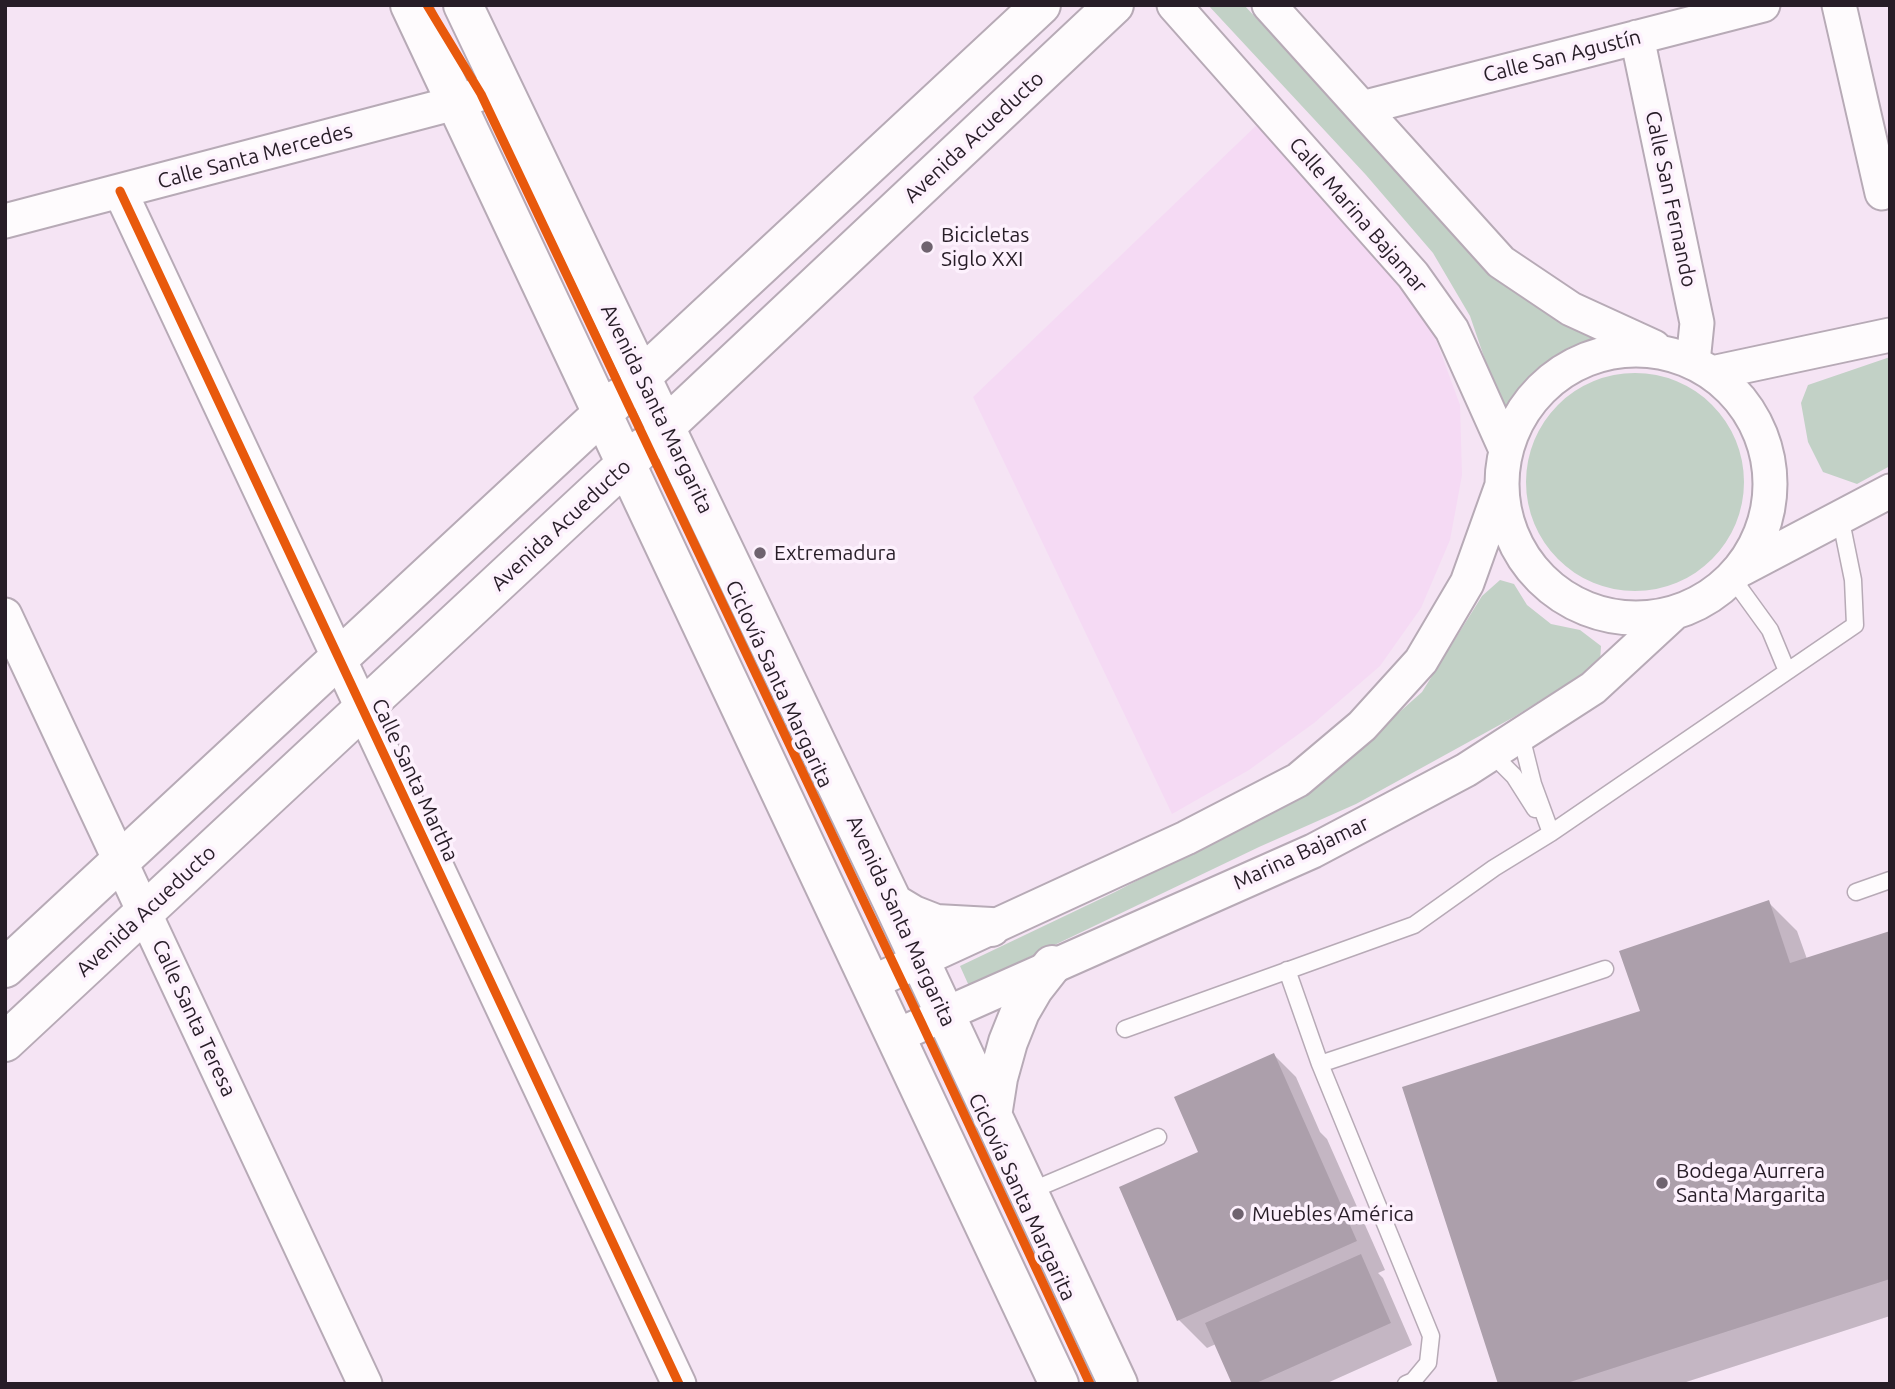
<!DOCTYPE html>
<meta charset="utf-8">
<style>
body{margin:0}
#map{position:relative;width:1895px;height:1389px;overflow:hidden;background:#f5e4f4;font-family:Ubuntu,sans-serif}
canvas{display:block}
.frame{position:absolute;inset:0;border:7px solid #271d27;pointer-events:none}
</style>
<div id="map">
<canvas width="1895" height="1389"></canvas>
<div class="frame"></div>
</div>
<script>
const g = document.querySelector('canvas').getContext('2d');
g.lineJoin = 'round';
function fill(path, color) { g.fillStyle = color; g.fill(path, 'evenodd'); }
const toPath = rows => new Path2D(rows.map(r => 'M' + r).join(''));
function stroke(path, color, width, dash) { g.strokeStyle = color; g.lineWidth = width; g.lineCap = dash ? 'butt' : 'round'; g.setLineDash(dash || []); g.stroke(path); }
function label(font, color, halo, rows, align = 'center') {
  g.font = font + ' Ubuntu,sans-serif'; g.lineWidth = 7; g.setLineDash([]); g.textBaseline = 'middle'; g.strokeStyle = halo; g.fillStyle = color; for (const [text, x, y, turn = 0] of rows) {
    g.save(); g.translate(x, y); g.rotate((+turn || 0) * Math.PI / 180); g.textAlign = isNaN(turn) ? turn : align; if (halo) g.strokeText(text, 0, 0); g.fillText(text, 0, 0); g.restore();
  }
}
fill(toPath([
 [1261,121,1297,171,1346,219,1393,273,1434,334,1460,405,1462,475,1450,540,1421,608,1380,666,1314,723,1249,770,1172,814,973,397]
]), '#f5daf4');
fill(toPath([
 [1208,5,1244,5,1487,265,1618,341,1566,358,1534,382,1507,424,1470,316,1433,253,1366,175],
 [1890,357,1890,466,1857,484,1823,472,1808,442,1801,403,1808,385],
 '1526 482a109 109 0 1 1 218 0a109 109 0 1 1-218 0Z',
 [1500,580,1514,584,1527,605,1551,624,1580,630,1601,646,1600,663,1514,717,1356,804,1259,847,969,986,960,966,1115,892,1313,789,1422,692,1482,596]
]), '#c2d1c6');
fill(toPath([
 [1768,902,1797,931,1807,959,1890,933,1890,1316,1680,1384,1500,1384,1642,1012],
 [1274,1055,1296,1077,1320,1132,1327,1139,1385,1270,1378,1273,1383,1278,1412,1345,1325,1384,1234,1384,1216,1344,1207,1348,1179,1320,1200,1153]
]), '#0003');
fill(toPath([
 [1769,900,1790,963,1890,931,1890,1279,1564,1384,1498,1384,1402,1087,1640,1011,1619,951],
 [1274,1053,1357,1241,1177,1321,1119,1187,1198,1152,1174,1097],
 [1361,1254,1391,1323,1254,1384,1232,1384,1205,1323]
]), '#ac9fab');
const service = toPath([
 [1733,579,1770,630,1787,671],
 [1521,736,1533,784,1551,833],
 [1491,753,1514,776,1535,809],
 [1856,892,1890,880],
 [1287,970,1320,1064,1431,1336,1428,1363,1413,1381,1406,1384],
 [1125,1029,1414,925,1494,868,1551,833,1855,625,1853,580,1840,516],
 [1320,1064,1605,969],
 [1028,1192,1158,1137]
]);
const minor = toPath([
 [1174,5,1413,275,1452,330,1506,450],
 [1269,5,1501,262,1571,309,1654,347],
 [1839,5,1882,193],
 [1637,37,1697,323,1693,362],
 [1362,108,1763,5],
 [120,191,679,1384],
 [5,221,455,103,503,86],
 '1502 484a134 134 0 1 1 268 0a134 134 0 1 1-268 0Z',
 [1712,373,1890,335],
 [1742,569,1890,491],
 [5,615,365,1384],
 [871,983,1186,838,1298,780,1362,726,1421,661,1467,583,1501,488],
 [896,1036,1313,851,1466,770,1593,688,1672,615]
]);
const tertiary = toPath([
 [641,377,1041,5],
 [665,427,1114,5]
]);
const secondary = toPath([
 [410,5,1059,1384],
 [463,5,893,903,1118,1384],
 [893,903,913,915,936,924,991,927],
 [5,968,619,398],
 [5,1042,644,447],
 [992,1116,998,1078,1008,1042,1020,1012,1034,988,1052,965]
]);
stroke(service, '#b7aab6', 19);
stroke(minor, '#b7aab6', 37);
stroke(tertiary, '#b7aab6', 42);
stroke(secondary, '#b7aab6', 42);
stroke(service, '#fefbfd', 16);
stroke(minor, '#fefbfd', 33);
stroke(tertiary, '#fefbfd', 38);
stroke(secondary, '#fefbfd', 38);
stroke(toPath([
 [427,5,481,94,922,1024,1090,1384],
 [120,191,679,1384]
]), '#e8590c', 9);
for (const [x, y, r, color] of [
 [927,247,7,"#6f636f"],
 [760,553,7,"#6f636f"],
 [1662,1183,7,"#6f636f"],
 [1238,1214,7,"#6f636f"]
]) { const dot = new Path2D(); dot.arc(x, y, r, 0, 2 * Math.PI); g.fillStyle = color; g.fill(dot); stroke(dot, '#fdf1fd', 2.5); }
label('21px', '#271d27', '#fdf1fd', [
 ["Calle San Agustín",1562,56,-14],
 ["Avenida Acueducto",974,137,-43],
 ["Calle Santa Mercedes",255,156,-15],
 ["Calle San Fernando",1671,199,78],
 ["Calle Marina Bajamar",1358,215,49],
 ["Avenida Santa Margarita",657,409,64],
 ["Avenida Acueducto",561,525,-43],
 ["Ciclovía Santa Margarita",779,684,65],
 ["Calle Santa Martha",415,780,65],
 ["Marina Bajamar",1301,853,-25],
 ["Avenida Acueducto",146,911,-43],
 ["Avenida Santa Margarita",901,921,65],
 ["Calle Santa Teresa",194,1018,65],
 ["Ciclovía Santa Margarita",1022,1197,65]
]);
label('21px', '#271d27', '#fdf1fd', [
 ["Bicicletas",941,235],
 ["Siglo XXI",941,259],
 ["Extremadura",774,553],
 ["Bodega Aurrera",1676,1171],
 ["Santa Margarita",1676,1195],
 ["Muebles América",1252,1214]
], 'left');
</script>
